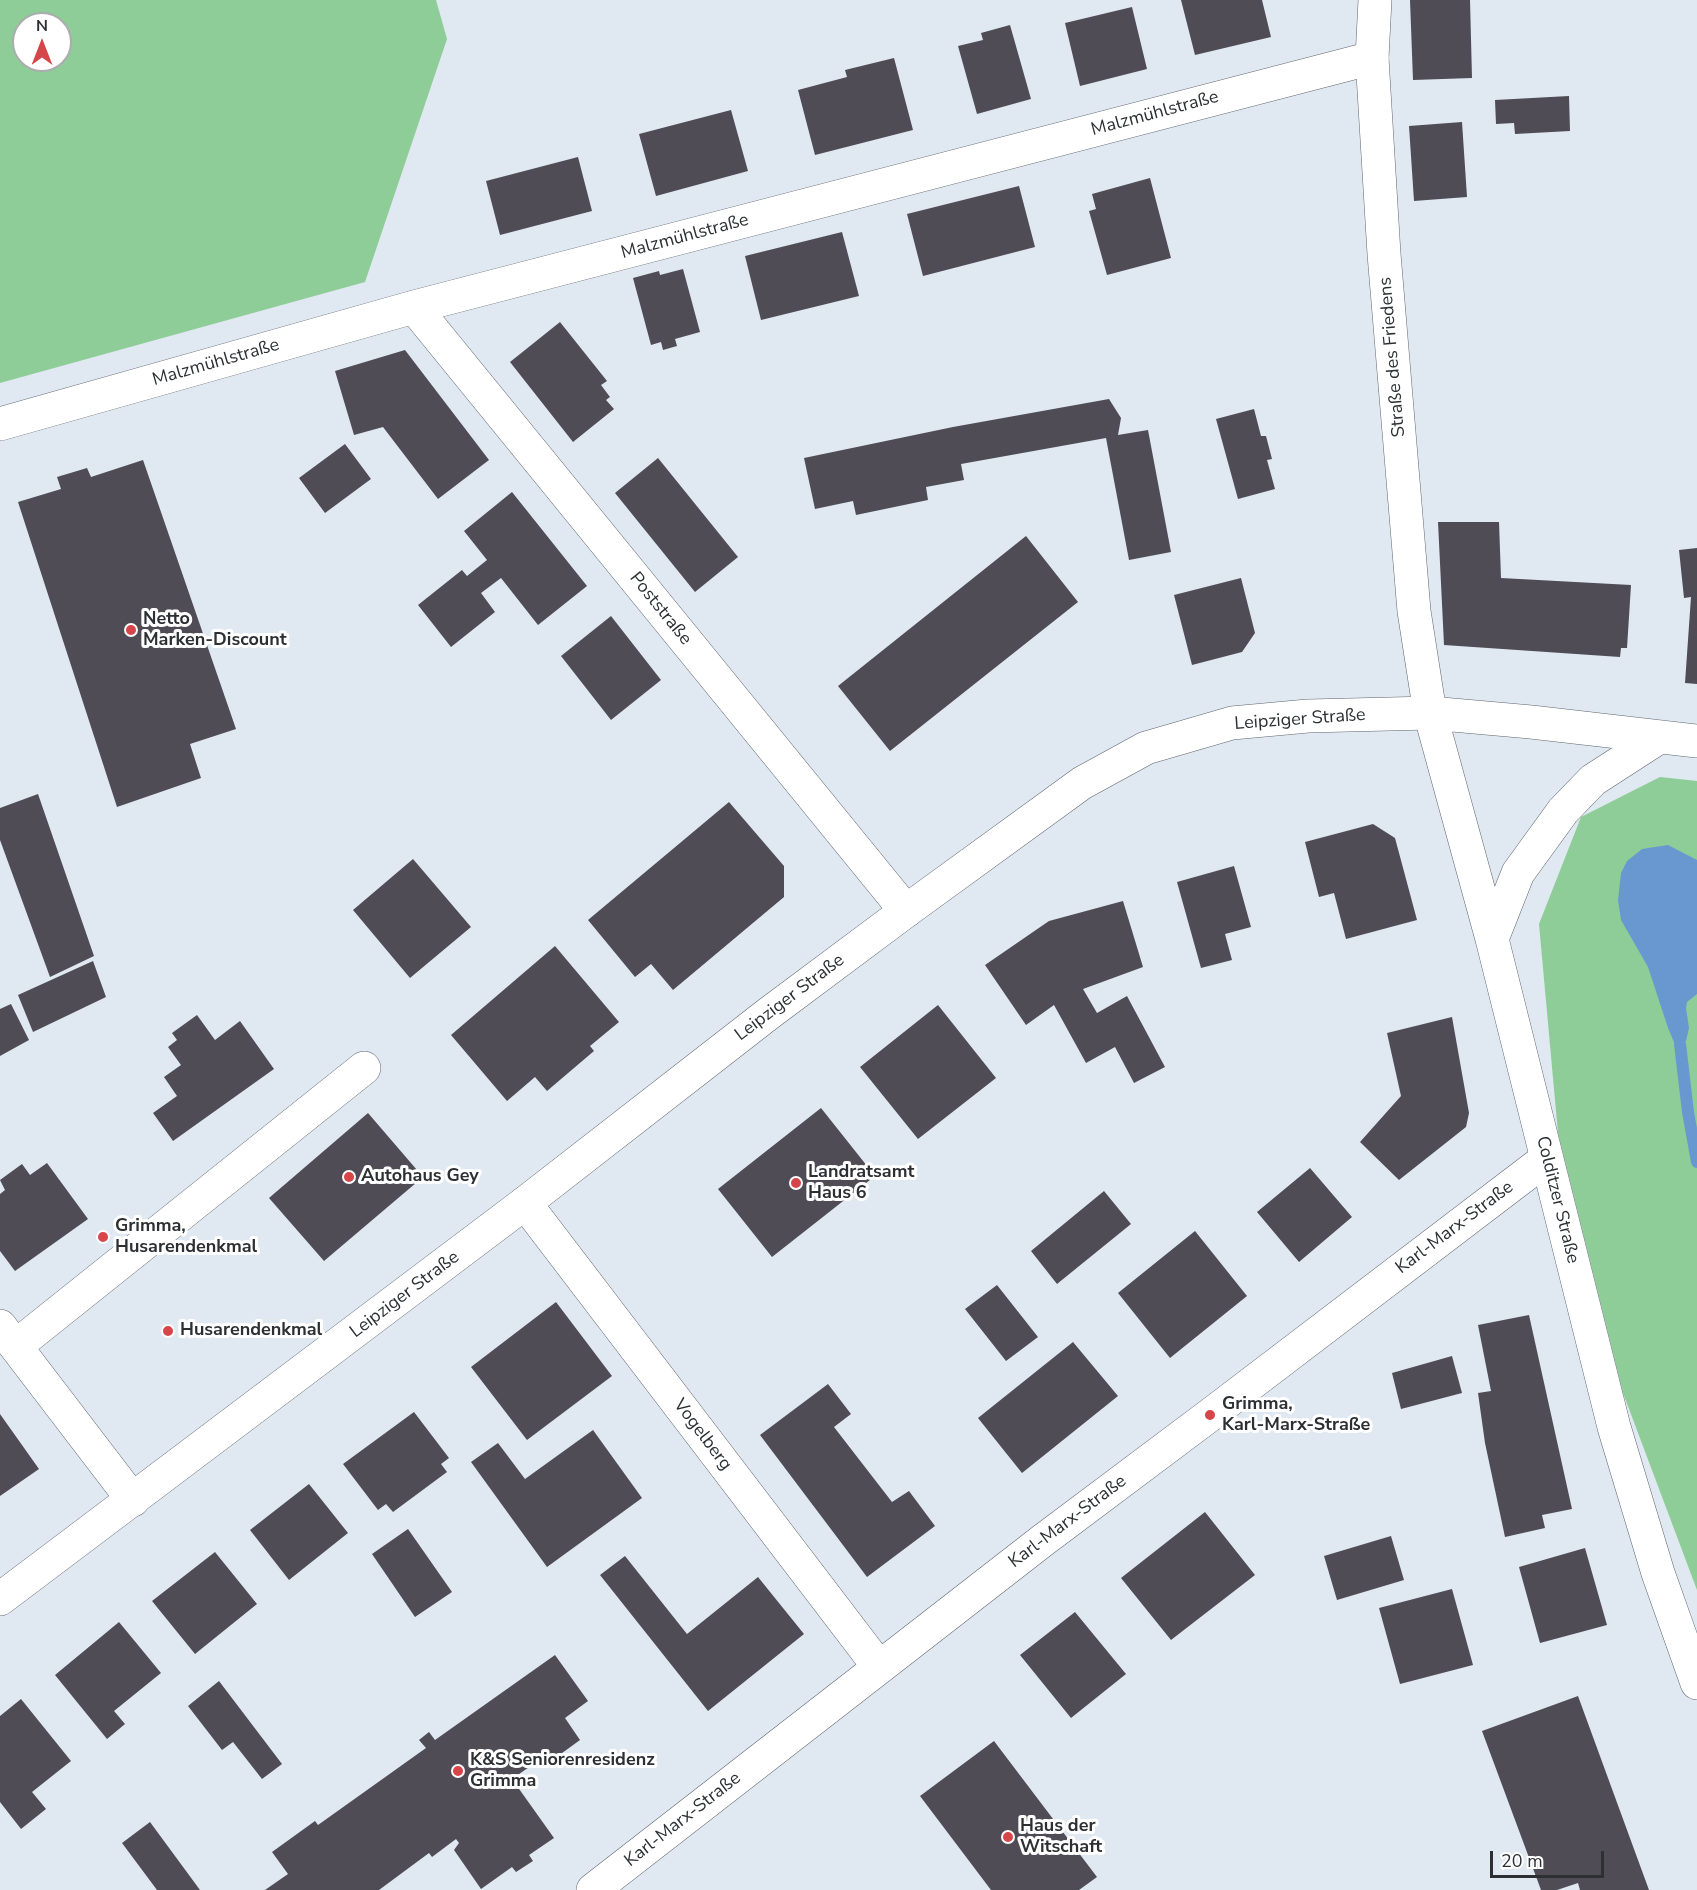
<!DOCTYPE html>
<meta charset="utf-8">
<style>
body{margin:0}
#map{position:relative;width:1697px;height:1890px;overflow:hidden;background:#e0e8f1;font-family:"Nunito Sans",sans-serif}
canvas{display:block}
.north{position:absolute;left:12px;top:12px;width:60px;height:60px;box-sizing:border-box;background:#fff;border:2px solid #abacad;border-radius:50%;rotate:0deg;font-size:16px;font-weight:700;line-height:24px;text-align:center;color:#2d3033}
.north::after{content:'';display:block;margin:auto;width:21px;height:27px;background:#d54549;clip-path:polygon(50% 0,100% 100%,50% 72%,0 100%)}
.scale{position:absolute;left:1490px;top:1851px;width:114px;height:27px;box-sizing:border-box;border:3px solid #2d3033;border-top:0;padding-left:8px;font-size:18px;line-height:21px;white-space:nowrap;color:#2d3033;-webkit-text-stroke:4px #fff;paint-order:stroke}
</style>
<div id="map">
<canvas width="1697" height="1890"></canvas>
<div class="north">N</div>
<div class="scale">20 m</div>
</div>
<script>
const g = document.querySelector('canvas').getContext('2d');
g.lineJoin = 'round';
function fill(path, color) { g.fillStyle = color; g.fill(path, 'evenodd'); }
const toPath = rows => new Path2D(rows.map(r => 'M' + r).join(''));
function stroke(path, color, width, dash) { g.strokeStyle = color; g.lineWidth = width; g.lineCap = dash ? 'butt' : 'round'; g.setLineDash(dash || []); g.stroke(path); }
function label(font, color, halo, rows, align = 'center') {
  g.font = font + ' "Nunito Sans",sans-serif'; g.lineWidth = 6; g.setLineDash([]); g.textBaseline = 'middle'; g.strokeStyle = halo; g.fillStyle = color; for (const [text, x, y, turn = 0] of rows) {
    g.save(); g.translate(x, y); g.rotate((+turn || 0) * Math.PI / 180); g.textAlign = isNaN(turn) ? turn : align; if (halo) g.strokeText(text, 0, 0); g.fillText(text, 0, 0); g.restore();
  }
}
fill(toPath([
 [0,0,436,0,447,39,365,282,0,383],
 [24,24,60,24,60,60,24,60],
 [1660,777,1697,781,1697,1590,1623,1393,1558,1133,1539,924,1581,817]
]), '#8ecd98');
fill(toPath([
 [1668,845,1697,860,1697,994,1687,1002,1686,1008,1689,1028,1686,1041,1680,1044,1674,1042,1668,1028,1648,967,1621,920,1618,900,1621,873,1627,861,1642,849]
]), '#6998d1');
stroke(toPath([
 [1680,1044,1688,1112,1697,1162]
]), '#6998d1', 12);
fill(toPath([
 [1181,0,1262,0,1271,37,1195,55],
 [1410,0,1470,0,1472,78,1413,80],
 [1132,7,1147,69,1080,86,1065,23],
 [1010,25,1031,99,977,114,958,46,983,40,981,33],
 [894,58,913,130,815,155,798,90,847,77,845,70],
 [1569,96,1570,131,1515,134,1514,123,1496,124,1495,100],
 [731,110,748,171,656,196,639,134],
 [1462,122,1467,197,1414,201,1409,126],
 [578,157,592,211,500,235,486,181],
 [1150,178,1171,258,1107,275,1089,211,1096,209,1092,194],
 [1019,186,1035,247,923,276,907,214],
 [842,232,859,296,761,320,745,256],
 [683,269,700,332,675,339,677,346,663,350,661,342,651,345,633,278,659,271,660,275],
 [560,322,607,381,601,385,610,397,606,400,614,409,573,442,510,362],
 [405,350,489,460,438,499,383,427,354,435,335,371],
 [1109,399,1121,418,1118,435,1148,430,1171,552,1129,560,1106,438,961,464,964,480,926,487,928,500,856,515,853,501,815,509,804,458,953,427],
 [1254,409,1261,436,1266,436,1272,459,1267,460,1275,489,1238,499,1216,419],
 [345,444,371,479,325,513,299,478],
 [658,458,738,557,695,592,615,493],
 [143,460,236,729,190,744,201,778,117,807,18,502,61,489,57,477,87,468,91,477],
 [512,492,587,586,538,625,501,578,481,593,495,612,451,647,418,605,462,570,467,576,487,560,464,531],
 [1438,522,1499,522,1501,578,1631,585,1627,648,1621,648,1620,657,1444,645],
 [1026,536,1078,602,890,751,838,686],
 [1697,548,1697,684,1685,683,1691,597,1684,598,1679,550],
 [1241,578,1255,633,1242,652,1192,665,1174,595],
 [611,616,661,680,611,720,561,656],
 [38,794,94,956,50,977,0,840,0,808],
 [729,802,784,866,784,897,673,990,651,964,635,977,588,920],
 [1373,824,1395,838,1417,920,1346,939,1334,893,1319,897,1305,842],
 [413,859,471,927,410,978,353,910],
 [1234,866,1251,927,1225,934,1232,960,1201,968,1177,882],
 [1123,901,1143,967,1083,989,1097,1013,1127,996,1165,1067,1134,1083,1115,1047,1086,1063,1054,1005,1026,1025,985,965,1049,921],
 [555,946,619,1022,590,1046,594,1051,547,1091,535,1077,507,1101,451,1035],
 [93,961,106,997,33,1032,18,995],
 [11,1004,29,1040,0,1056,0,1009],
 [938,1005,996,1078,918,1139,860,1067],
 [197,1015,215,1040,240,1021,274,1069,173,1141,153,1113,177,1096,164,1077,181,1065,168,1047,177,1040,172,1033],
 [1452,1017,1469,1113,1466,1127,1399,1180,1360,1142,1401,1096,1387,1033],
 [821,1108,875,1176,772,1257,718,1189],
 [368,1113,423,1177,324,1261,269,1198],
 [47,1163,88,1219,15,1271,0,1251,0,1194,5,1190,0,1180,22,1164,30,1175],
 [1310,1168,1352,1217,1299,1262,1257,1212],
 [1104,1191,1131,1224,1057,1284,1031,1251],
 [1195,1231,1247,1296,1170,1358,1118,1293],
 [997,1285,1038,1337,1006,1361,965,1309],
 [556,1302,612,1376,527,1440,471,1367],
 [1529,1315,1572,1509,1542,1515,1545,1528,1505,1537,1485,1443,1478,1393,1491,1391,1478,1325],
 [1073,1342,1118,1396,1022,1473,978,1418],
 [1452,1356,1462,1393,1401,1409,1392,1373],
 [828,1384,851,1414,834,1427,892,1502,909,1491,935,1526,867,1577,760,1435],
 [414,1412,449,1458,441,1464,447,1472,393,1512,386,1504,378,1510,343,1464],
 [0,1414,39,1469,0,1496],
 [593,1430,642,1498,547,1567,471,1462,498,1443,525,1479],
 [309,1484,348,1533,289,1580,250,1530],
 [1205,1512,1255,1575,1171,1640,1121,1578],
 [408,1529,452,1592,415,1617,372,1554],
 [1391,1536,1404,1580,1337,1600,1324,1556],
 [1585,1548,1607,1625,1540,1643,1519,1567],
 [215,1552,257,1604,195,1654,152,1601],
 [625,1556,687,1634,758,1577,804,1634,708,1711,600,1575],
 [1452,1589,1473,1665,1400,1684,1379,1608],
 [1075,1612,1126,1674,1071,1718,1020,1655],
 [119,1622,161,1673,114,1711,125,1724,107,1739,55,1675],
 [555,1655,588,1701,565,1718,580,1740,547,1764,542,1758,512,1779,554,1838,529,1855,533,1861,516,1872,512,1867,481,1889,454,1850,459,1843,456,1839,432,1857,429,1853,379,1890,265,1890,288,1874,272,1852,315,1821,318,1825,426,1748,419,1740,429,1732,435,1740],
 [219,1681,282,1764,262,1779,233,1742,222,1750,188,1706],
 [1578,1696,1638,1860,1649,1890,1580,1890,1578,1883,1557,1890,1541,1890,1482,1731],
 [21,1699,71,1761,32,1792,46,1809,21,1829,0,1802,0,1716],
 [994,1741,1097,1877,1079,1890,991,1890,920,1796],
 [150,1822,200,1890,157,1890,122,1843]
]), '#4f4c55');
const minor = toPath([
 [414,307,906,911],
 [0,424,414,307,1372,58],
 [525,1203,879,1667],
 [0,1326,133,1500],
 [16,1346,364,1068],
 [593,1890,1042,1541,1210,1415,1546,1159]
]);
const tertiary = toPath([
 [1375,0,1372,58,1384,254,1414,611,1430,713]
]);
const secondary = toPath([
 [0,1599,525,1203,768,1014,906,911,1082,783,1146,748,1232,723,1308,716,1430,713]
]);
const primary = toPath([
 [1697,741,1531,722,1430,713,1492,939,1614,1427,1658,1573,1697,1683],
 [1492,939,1518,873,1563,811,1593,780,1658,738]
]);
stroke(minor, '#5f666e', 34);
stroke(tertiary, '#5f666e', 34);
stroke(secondary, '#5f666e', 34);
stroke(primary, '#5f666e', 34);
stroke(minor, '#fff', 33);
stroke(tertiary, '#fff', 33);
stroke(secondary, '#fff', 33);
stroke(primary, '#fff', 33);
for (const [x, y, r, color] of [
 [131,630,6,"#d54549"],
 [349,1177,6,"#d54549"],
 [796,1183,6,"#d54549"],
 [103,1237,6,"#d54549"],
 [168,1331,6,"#d54549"],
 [1210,1415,6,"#d54549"],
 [458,1771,6,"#d54549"],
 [1008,1837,6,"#d54549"]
]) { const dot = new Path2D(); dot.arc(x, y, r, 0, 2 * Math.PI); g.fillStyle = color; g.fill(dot); stroke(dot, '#fff', 2); }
label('18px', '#2d3033', '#fff', [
 ["Malzmühlstraße",1155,114,-15],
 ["Malzmühlstraße",685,237,-15],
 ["Straße des Friedens",1393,357,-95],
 ["Malzmühlstraße",216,363,-16],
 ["Poststraße",660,609,51],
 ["Leipziger Straße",1300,720,-4],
 ["Leipziger Straße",790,998,-37],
 ["Colditzer Straße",1557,1200,76],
 ["Karl-Marx-Straße",1455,1228,-37],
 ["Leipziger Straße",405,1295,-37],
 ["Vogelberg",702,1435,53],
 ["Karl-Marx-Straße",1068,1522,-37],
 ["Karl-Marx-Straße",683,1820,-38]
]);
label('bold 18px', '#2d3033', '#fff', [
 ["Netto",143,620],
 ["Marken-Discount",143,641],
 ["Landratsamt",808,1173],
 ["Haus 6",808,1194],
 ["Autohaus Gey",361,1177],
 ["Grimma,",115,1227],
 ["Husarendenkmal",115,1248],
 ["Husarendenkmal",180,1331],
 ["Grimma,",1222,1405],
 ["Karl-Marx-Straße",1222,1426],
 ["K&S Seniorenresidenz",470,1761],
 ["Grimma",470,1782],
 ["Haus der",1020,1827],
 ["Witschaft",1020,1848]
], 'left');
</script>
